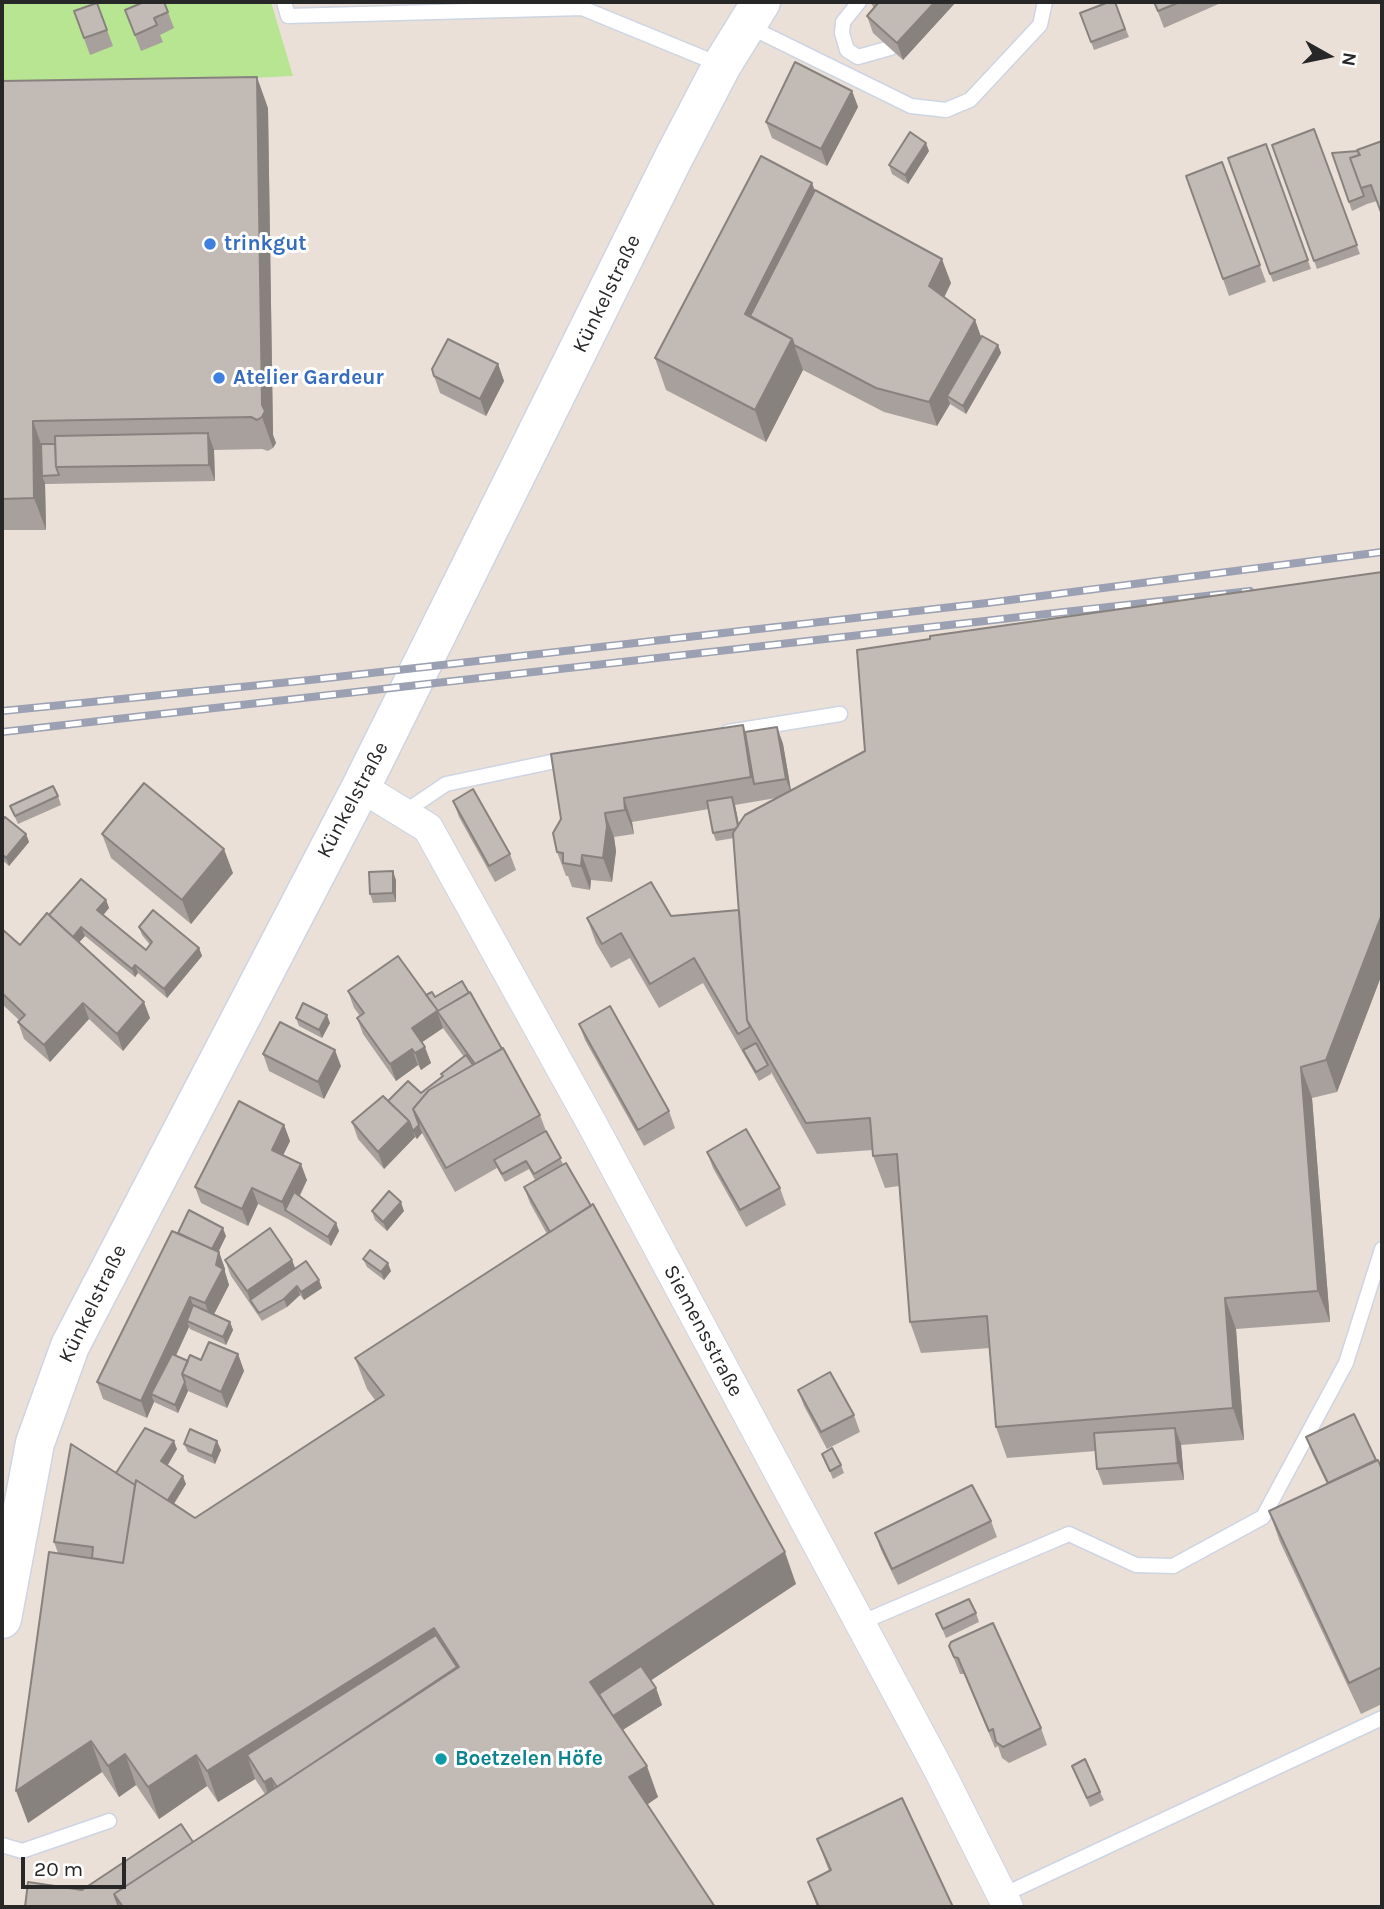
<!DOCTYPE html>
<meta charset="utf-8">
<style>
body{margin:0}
#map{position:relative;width:1384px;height:1909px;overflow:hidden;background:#ebe0d8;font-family:Karla,sans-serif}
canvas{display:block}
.frame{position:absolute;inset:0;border:4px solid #272727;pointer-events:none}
.north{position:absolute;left:1293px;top:21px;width:70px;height:70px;-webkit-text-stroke:5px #fff;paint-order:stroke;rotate:99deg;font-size:19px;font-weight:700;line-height:28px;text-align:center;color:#272727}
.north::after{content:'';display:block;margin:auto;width:24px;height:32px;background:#272727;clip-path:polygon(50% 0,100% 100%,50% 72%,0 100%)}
.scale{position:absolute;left:21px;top:1857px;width:105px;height:32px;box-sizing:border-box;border:4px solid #272727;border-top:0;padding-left:9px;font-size:21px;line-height:24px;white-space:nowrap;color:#272727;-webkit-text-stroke:5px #fff;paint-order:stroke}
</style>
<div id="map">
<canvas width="1384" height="1909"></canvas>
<div class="frame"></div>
<div class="north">N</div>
<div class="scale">20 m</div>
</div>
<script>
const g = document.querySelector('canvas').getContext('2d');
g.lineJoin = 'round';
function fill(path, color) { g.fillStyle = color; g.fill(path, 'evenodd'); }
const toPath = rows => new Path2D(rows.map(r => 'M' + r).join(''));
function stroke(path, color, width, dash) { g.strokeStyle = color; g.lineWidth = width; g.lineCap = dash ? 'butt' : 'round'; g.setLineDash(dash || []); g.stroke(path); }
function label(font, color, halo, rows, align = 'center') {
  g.font = font + ' Karla,sans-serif'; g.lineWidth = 6; g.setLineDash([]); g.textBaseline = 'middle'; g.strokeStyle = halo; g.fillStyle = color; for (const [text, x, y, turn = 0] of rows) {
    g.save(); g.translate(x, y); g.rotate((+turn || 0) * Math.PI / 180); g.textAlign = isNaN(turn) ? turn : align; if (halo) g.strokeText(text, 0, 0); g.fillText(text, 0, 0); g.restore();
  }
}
fill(toPath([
 [2,2,271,2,293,76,2,90]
]), '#b8e591');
const lane = toPath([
 [284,2,288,16,582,8],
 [576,2,582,8,721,65],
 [859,2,843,22,842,33,847,50,858,57,890,48],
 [748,26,911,106,946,110,970,100,1040,25,1045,2],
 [728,732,840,714],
 [403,813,446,784,570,758],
 [860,1623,1069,1534,1136,1565,1173,1566,1263,1517,1346,1363,1382,1249],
 [2,1845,22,1851,109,1821],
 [1003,1895,1382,1718]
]);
const street = toPath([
 [361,787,428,828,591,1122,938,1768,1008,1907]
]);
const secondary = toPath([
 [2,1619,35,1443,70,1346,361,787,673,159,722,65,761,2]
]);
stroke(lane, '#cdd4e2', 17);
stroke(street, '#cdd4e2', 32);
stroke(secondary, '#cdd4e2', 41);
stroke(lane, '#fff', 14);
stroke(street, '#fff', 30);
stroke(secondary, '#fff', 38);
const rail = toPath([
 [2,711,310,680,987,603,1382,552],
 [2,732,1250,591]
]);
stroke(rail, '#9ba1b3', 8);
stroke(rail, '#fff', 5, [16]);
fill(toPath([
 [164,2,174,28,160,35,163,42,141,51,125,10],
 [870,2,956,2,903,60,873,33,867,16,874,8],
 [1115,2,1129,37,1094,50,1080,13],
 [1154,2,1223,2,1164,28],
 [97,3,113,46,90,55,74,11],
 [2,81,268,108,273,435,276,443,273,448,268,451,262,449,214,450,215,481,45,484,45,483,46,530,2,530],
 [852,91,858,107,827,166,772,138,766,122],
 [1314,129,1360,254,1317,269,1272,145],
 [1266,144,1311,269,1273,282,1228,158],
 [929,151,908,184,892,174,889,165],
 [1358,151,1377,201,1367,204,1352,211,1332,153],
 [1222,162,1266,282,1229,296,1186,176],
 [815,190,951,283,944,298,975,320,981,337,998,345,1001,353,966,414,950,404,937,426,884,412,803,370,766,442,666,390,655,358],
 [498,364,504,381,486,416,440,393,434,376],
 [1382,572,1382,974,1337,1092,1312,1098,1330,1322,1236,1329,1244,1440,1181,1445,1184,1480,1103,1485,1097,1469,1096,1451,1007,1458,996,1427,990,1348,921,1353,910,1322,899,1186,885,1188,873,1156,873,1150,817,1154,771,1072,771,1074,759,1081,703,983,659,1008,630,958,611,968,596,943,587,918,671,916,739,910,734,838,716,841,713,833,709,809,632,822,634,834,614,837,616,851,612,882,591,880,590,890,572,887,568,876,566,876,557,852,553,833,743,725,745,732,777,727,783,744,791,791],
 [776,798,739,824,735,805],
 [58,796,61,805,18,824,10,806],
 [453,801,510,854,516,870,495,882,459,817],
 [2,821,26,834,29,842,9,866,2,860],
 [102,834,233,873,191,924,111,858],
 [396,880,396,902,373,903,370,894],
 [106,900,109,908,103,915,146,950,150,945,142,935,139,927,199,948,202,956,167,998,138,973,135,977,85,936,79,942,150,1018,123,1051,89,1019,50,1062,24,1039,18,1022,20,1021,2,1004,2,929,20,945,49,915],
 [348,991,426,995,435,997,540,1115,546,1131,563,1164,796,1584,651,1680,656,1688,662,1705,623,1730,658,1797,647,1804,715,1907,25,1907,82,1890,193,1842,265,1794,255,1779,218,1802,207,1786,159,1819,136,1785,119,1797,102,1772,28,1823,58,1553,54,1542,116,1473,177,1449,167,1465,186,1484,174,1504,195,1518,375,1400,367,1389,355,1358,547,1234,530,1203,524,1187,535,1180,529,1169,505,1182,497,1168,455,1192,422,1133,417,1139,415,1137,384,1169,358,1139,352,1122,388,1101,421,1093,442,1077,464,1057,443,1028,422,1042,431,1063,421,1070,418,1065,396,1081,363,1034,357,1018,360,1016,354,1008],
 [296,1018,330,1023,322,1038,299,1026],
 [579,1024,669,1111,675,1128,644,1146,585,1040],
 [263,1054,341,1066,324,1099,269,1071],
 [284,1125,290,1141,283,1155,307,1180,300,1196,336,1223,339,1231,331,1246,288,1219,258,1204,248,1226,201,1203,195,1187],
 [707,1152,780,1188,786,1205,746,1227,713,1168],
 [372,1211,404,1211,387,1231,375,1220],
 [178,1233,226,1236,218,1252,219,1252,225,1269,225,1272,229,1285,214,1314,230,1322,233,1330,226,1345,190,1329,189,1327,176,1355,188,1361,238,1354,244,1371,227,1408,188,1391,178,1413,154,1402,147,1418,103,1399,97,1382],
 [363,1259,391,1271,384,1280,367,1267],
 [225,1260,292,1260,295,1268,322,1288,304,1300,300,1295,287,1307,262,1321,231,1276],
 [798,1390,854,1415,860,1432,827,1449,804,1406],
 [1306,1437,1376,1460,1382,1470,1382,1704,1361,1714,1280,1542,1269,1511,1327,1484,1312,1453],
 [184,1444,221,1450,215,1464,188,1452],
 [822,1454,841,1465,844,1473,833,1479],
 [991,1521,997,1537,898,1585,881,1550,875,1533],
 [976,1613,979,1622,946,1638,936,1614],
 [949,1646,1041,1728,1047,1745,1009,1763,1002,1758,998,1746,995,1748,964,1674,960,1674],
 [1072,1766,1100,1792,1104,1800,1090,1807],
 [817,1839,953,1907,817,1907,808,1882,829,1871]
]), '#a7a09c');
fill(toPath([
 [935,2,956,2,903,60,897,43],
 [257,77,268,108,273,435,276,443,273,448,262,417],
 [852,91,858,107,827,166,821,149],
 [926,143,929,151,908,184,905,175],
 [812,183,824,214,764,330,745,314],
 [942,259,951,283,937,311,929,286],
 [975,320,984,345,947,396,950,404,937,426,929,402],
 [792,339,803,370,766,442,755,410],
 [998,345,1001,353,966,414,963,406],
 [498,364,504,381,486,416,480,399],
 [33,421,44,453,42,476,45,483,46,530,34,498],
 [208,433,214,450,215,481,209,465],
 [743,725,751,749,754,784,751,777],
 [777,727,783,744,792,796,786,779],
 [732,797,735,805,741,837,738,829],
 [624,798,632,822,634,834,625,810],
 [605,813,614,837,616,851,612,882,603,858],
 [26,834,29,842,9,866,6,858],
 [224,849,233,873,191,924,182,900],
 [582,855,591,880,590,890,581,866],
 [393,871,396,880,396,902,393,893],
 [106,900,109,908,100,919,97,910],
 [1382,914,1382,974,1337,1092,1326,1060],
 [81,927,85,936,74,948,71,940],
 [199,948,202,956,167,998,164,989],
 [135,965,138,973,135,977,132,969],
 [144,1002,150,1018,123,1051,117,1034],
 [83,1003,89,1019,50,1062,44,1045],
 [437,1011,443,1028,418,1045,412,1028],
 [327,1015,330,1023,322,1038,319,1030],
 [425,1047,431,1063,421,1070,415,1053],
 [412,1049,418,1065,396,1081,390,1064],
 [335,1050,341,1066,324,1099,318,1082],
 [1301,1067,1312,1098,1330,1322,1318,1291],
 [409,1121,415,1137,384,1169,378,1152],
 [284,1125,290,1141,278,1166,272,1150],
 [419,1125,422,1133,417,1139,413,1131],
 [301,1164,307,1180,290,1214,285,1210,282,1202],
 [252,1188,258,1204,248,1226,242,1209],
 [401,1202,404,1211,387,1231,383,1222],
 [336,1223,339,1231,331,1246,328,1237],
 [223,1228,226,1236,215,1259,212,1250],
 [219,1252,225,1269,225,1272,229,1285,211,1320,205,1303],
 [292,1260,298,1276,250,1300,247,1291],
 [388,1263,391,1271,384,1280,381,1272],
 [319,1280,322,1288,304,1300,301,1292],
 [297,1286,300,1295,287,1307,284,1299],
 [190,1297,196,1313,187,1321,189,1327,157,1397,151,1394,154,1402,147,1418,141,1401],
 [1225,1298,1236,1329,1244,1440,1233,1408],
 [230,1322,233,1330,226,1345,223,1337],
 [238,1354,244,1371,227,1408,221,1392],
 [185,1382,188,1391,178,1413,175,1405],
 [1175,1428,1181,1444,1184,1480,1178,1463],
 [174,1441,177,1449,165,1470,161,1461],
 [217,1441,221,1450,215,1464,212,1456],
 [183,1476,186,1484,171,1508,168,1500],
 [785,1552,796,1584,605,1711,590,1682],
 [434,1628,445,1659,247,1755,255,1779,218,1802,207,1771],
 [656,1688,662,1705,616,1734,610,1718],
 [91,1741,102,1772,28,1823,16,1791],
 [125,1754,136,1785,119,1797,108,1766],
 [196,1755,207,1786,159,1819,148,1787],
 [647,1766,658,1797,641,1809,629,1777],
 [271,1778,280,1802,273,1807,264,1782]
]), '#88827f');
const building = toPath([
 [144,2,164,2,168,12,154,18,157,25,135,35,125,10,144,2],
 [879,2,935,2,897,43,867,16,879,2],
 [1109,2,1115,2,1125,29,1091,42,1080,13,1109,2],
 [1154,2,1180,2,1158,11,1154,2],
 [97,3,107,30,84,38,74,11,97,3],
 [795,62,852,91,821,149,766,122,795,62],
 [257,77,262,405,265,411,262,417,257,420,251,417,33,421,34,498,2,499,2,81,257,77],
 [1314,129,1357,245,1314,261,1272,145,1314,129],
 [910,132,926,143,905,175,889,165,910,132],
 [1382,141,1382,215,1371,185,1361,188,1350,158,1360,155,1357,150,1382,141],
 [1266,144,1308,260,1270,274,1228,158,1266,144],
 [1358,151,1359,155,1350,158,1364,196,1349,202,1332,153,1358,151],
 [761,156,812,183,745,314,792,339,755,410,655,358,761,156],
 [1222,162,1260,265,1223,279,1186,176,1222,162],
 [815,190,942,259,929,286,975,320,929,402,876,388,794,345,792,339,750,316,815,190],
 [982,336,998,345,963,406,947,396,982,336],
 [448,339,498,364,480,399,434,376,432,369,448,339],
 [208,433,209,465,56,467,55,436,208,433],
 [41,444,55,444,56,467,59,475,42,476,41,444],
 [1382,572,1382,914,1326,1060,1301,1067,1318,1291,1225,1298,1233,1408,996,1427,987,1316,910,1322,897,1154,873,1156,870,1118,806,1123,747,1020,733,833,745,815,865,751,857,650,930,639,930,636,1382,572],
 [743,725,751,777,624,798,625,810,605,813,607,826,603,858,582,855,581,866,563,863,563,853,557,852,553,833,561,819,551,754,743,725],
 [777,727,786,779,754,784,745,732,777,727],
 [144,783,224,849,182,900,102,834,144,783],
 [53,786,58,796,15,816,10,806,53,786],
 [473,789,510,854,489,866,453,801,473,789],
 [732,797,738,826,735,829,713,833,707,801,732,797],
 [5,817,26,834,6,858,2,854,2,821,5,817],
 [393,871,393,893,370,894,369,872,393,871],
 [81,879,106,900,97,910,146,950,152,942,139,927,153,910,199,948,164,989,135,965,132,969,81,927,73,937,49,915,81,879],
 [651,882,671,916,739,910,747,1020,750,1027,738,1034,694,958,650,984,621,933,602,944,587,918,651,882],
 [47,913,144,1002,117,1034,83,1003,44,1045,18,1022,25,1015,2,993,2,929,20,945,47,913],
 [398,956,438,1011,470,992,502,1049,475,1064,437,1011,412,1028,425,1047,415,1053,412,1049,390,1064,357,1018,364,1013,348,991,398,956],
 [462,981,469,993,438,1011,426,995,432,992,435,997,462,981],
 [303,1003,327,1015,319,1030,296,1018,303,1003],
 [610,1006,669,1111,638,1130,579,1024,610,1006],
 [280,1022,335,1050,318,1082,263,1054,280,1022],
 [756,1043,768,1065,756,1072,743,1050,756,1043],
 [503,1048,540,1115,446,1168,413,1109,429,1090,503,1048],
 [466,1055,473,1065,429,1090,413,1109,419,1125,413,1131,409,1121,388,1101,408,1081,421,1093,443,1076,441,1074,466,1055],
 [383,1096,409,1121,378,1152,352,1122,383,1096],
 [239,1101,284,1125,272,1150,301,1164,282,1202,252,1188,242,1209,195,1187,239,1101],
 [746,1129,780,1188,740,1210,707,1152,746,1129],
 [546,1131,561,1158,534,1174,526,1161,502,1174,494,1160,546,1131],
 [566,1163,591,1206,550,1232,524,1187,566,1163],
 [389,1191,401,1202,383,1222,372,1211,389,1191],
 [294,1192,336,1223,328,1237,285,1210,294,1192],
 [593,1204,785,1552,590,1682,647,1766,629,1777,715,1907,123,1907,114,1894,459,1667,434,1628,207,1771,196,1755,148,1787,125,1754,108,1766,91,1741,16,1791,49,1552,123,1563,136,1480,195,1518,384,1395,355,1358,593,1204],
 [189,1210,223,1228,212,1249,178,1233,189,1210],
 [270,1228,292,1260,247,1291,225,1260,270,1228],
 [172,1231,219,1252,216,1265,223,1269,205,1303,190,1297,141,1401,97,1382,172,1231],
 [370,1250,388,1263,381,1272,363,1259,370,1250],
 [306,1261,319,1280,301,1292,297,1286,284,1299,259,1313,250,1300,306,1261],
 [193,1305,230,1322,223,1337,187,1321,193,1305],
 [209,1342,238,1354,221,1392,182,1374,190,1355,201,1360,209,1342],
 [172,1354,188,1361,182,1374,185,1382,175,1405,151,1394,172,1354],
 [830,1372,854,1415,821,1432,798,1390,830,1372],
 [1354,1414,1376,1460,1328,1483,1306,1437,1354,1414],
 [145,1428,174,1441,161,1461,183,1476,168,1500,195,1518,136,1480,135,1485,116,1473,145,1428],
 [1175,1428,1178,1463,1097,1469,1094,1433,1175,1428],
 [190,1429,217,1441,212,1456,184,1444,190,1429],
 [71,1444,135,1485,123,1563,92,1558,93,1547,54,1542,71,1444],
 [832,1448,841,1465,830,1471,822,1454,832,1448],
 [1378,1460,1382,1470,1382,1667,1349,1683,1269,1511,1378,1460],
 [972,1485,991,1521,892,1569,875,1533,972,1485],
 [969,1599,976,1613,943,1629,936,1614,969,1599],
 [993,1623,1041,1728,1003,1747,996,1742,993,1729,989,1731,958,1658,954,1657,949,1646,951,1642,993,1623],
 [436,1635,457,1667,277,1787,271,1778,264,1782,247,1755,436,1635],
 [641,1666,656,1688,613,1716,599,1694,641,1666],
 [1085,1759,1100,1792,1087,1798,1072,1766,1085,1759],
 [902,1798,953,1907,819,1907,808,1882,831,1870,817,1839,902,1798],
 [181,1824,193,1842,114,1894,119,1907,25,1907,28,1882,82,1890,181,1824]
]);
fill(building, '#c2bab5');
stroke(building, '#88827f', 2);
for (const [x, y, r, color] of [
 [210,244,7,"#3f7fe0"],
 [219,378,7,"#3f7fe0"],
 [441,1759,7,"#0f9aa8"]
]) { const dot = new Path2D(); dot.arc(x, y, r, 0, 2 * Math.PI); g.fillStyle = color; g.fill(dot); stroke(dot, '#fff', 2.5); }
label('bold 21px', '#366cbe', '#fff', [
 ["trinkgut",224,244],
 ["Atelier Gardeur",233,378]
], 'left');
label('21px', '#272727', '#fff', [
 ["Künkelstraße",607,294,-64],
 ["Künkelstraße",353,800,-62],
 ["Künkelstraße",93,1304,-64],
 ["Siemensstraße",703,1331,62]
]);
label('bold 21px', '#0d838f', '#fff', [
 ["Boetzelen Höfe",455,1759]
], 'left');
</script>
